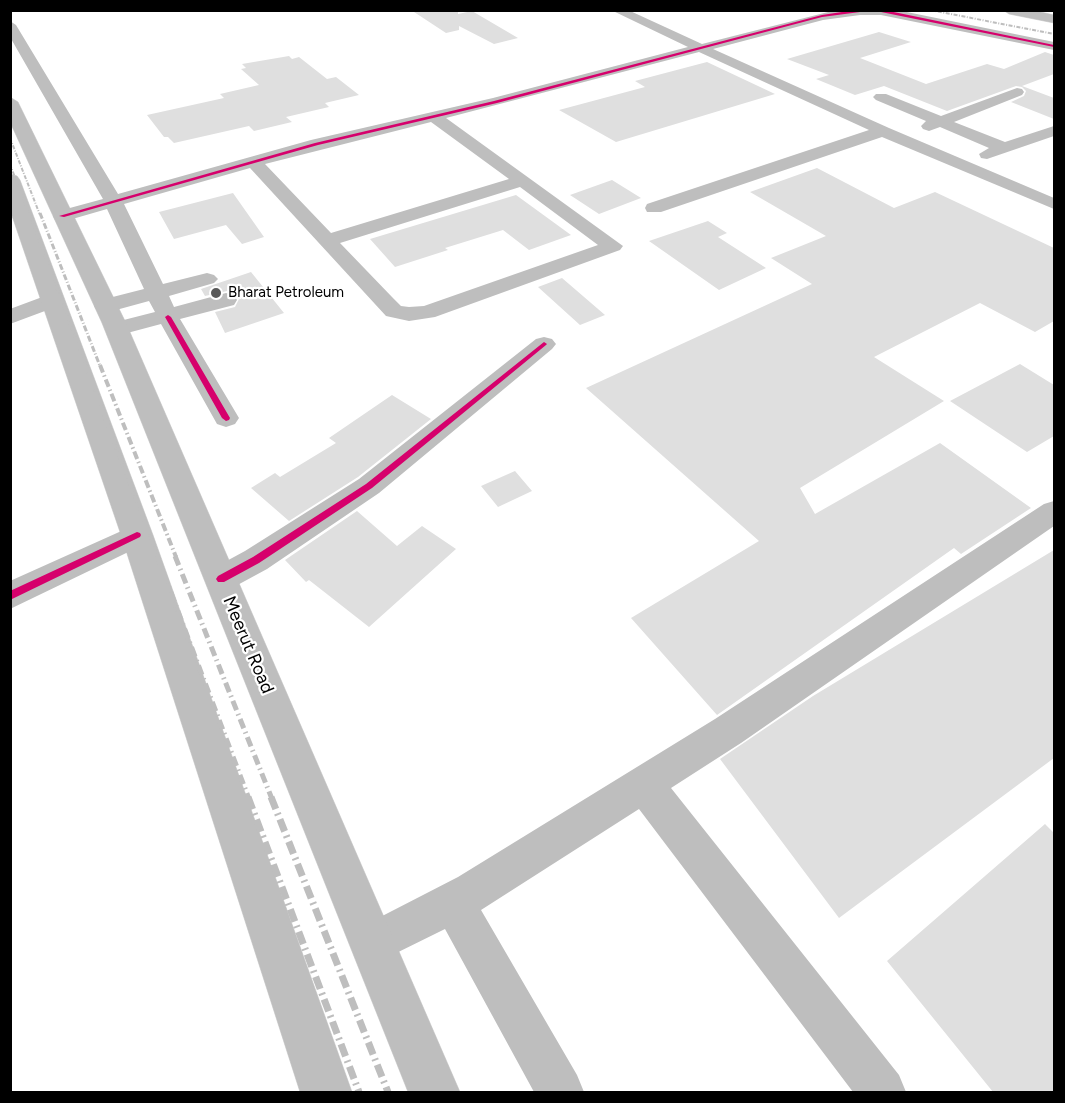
<!DOCTYPE html>
<style>
body{margin:0}
#map{position:relative;width:1065px;height:1103px;overflow:hidden;background:#fff;font-family:Figtree,sans-serif}
canvas{display:block}
.frame{position:absolute;inset:0;border:12px solid #000;pointer-events:none}
</style>
<div id="map">
<canvas width="1065" height="1103"></canvas>
<div class="frame"></div>
</div>
<script>
const g = document.querySelector('canvas').getContext('2d');
g.lineJoin = 'round';
function fill(path, color) { g.fillStyle = color; g.fill(path, 'evenodd'); }
const toPath = rows => new Path2D(rows.map(r => 'M' + r).join(''));
function stroke(path, color, width, dash) { g.strokeStyle = color; g.lineWidth = width; g.lineCap = dash ? 'butt' : 'round'; g.setLineDash(dash || []); g.stroke(path); }
function label(font, color, halo, rows, align = 'center') {
  g.font = font + ' Figtree,sans-serif'; g.lineWidth = 4.5; g.setLineDash([]); g.textBaseline = 'middle'; g.strokeStyle = halo; g.fillStyle = color; for (const [text, x, y, turn = 0] of rows) {
    g.save(); g.translate(x, y); g.rotate((+turn || 0) * Math.PI / 180); g.textAlign = isNaN(turn) ? turn : align; if (halo) g.strokeText(text, 0, 0); g.fillText(text, 0, 0); g.restore();
  }
}
fill(toPath([
 [411,10,458,10,458,14,472,11,518,38,494,44,459,26,459,30,446,33],
 [879,32,911,42,860,58,926,84,987,64,1004,69,1045,52,1054,55,1054,74,1022,86,1054,98,1054,119,1011,102,1024,96,1026,91,1022,87,1016,86,947,111,884,86,855,95,816,79,829,75,787,59],
 [289,56,292,59,299,57,327,79,336,77,359,95,325,103,329,107,286,117,292,122,254,131,249,126,174,143,168,137,164,137,147,115,224,98,220,94,259,85,241,69,246,68,242,64],
 [707,62,775,94,616,142,559,110,645,87,635,81],
 [817,168,894,208,935,192,1054,248,1054,321,1035,332,980,303,874,357,944,401,800,488,815,514,940,443,1031,508,961,554,954,548,717,715,631,618,759,541,586,388,812,284,771,258,826,236,750,192],
 [612,180,641,198,599,214,570,195],
 [233,193,264,237,242,244,226,225,174,239,159,212],
 [516,195,571,235,529,250,503,230,445,248,448,250,395,267,370,239],
 [708,221,727,233,718,237,766,268,719,290,649,241],
 [251,272,284,313,225,333,215,312,235,307,239,299,235,293,227,291,205,296,201,289],
 [562,278,605,315,580,325,538,287],
 [1020,364,1054,385,1054,436,1027,452,950,401],
 [392,395,431,419,358,477,289,521,251,488,275,473,280,477,336,443,329,438],
 [515,471,532,491,498,507,481,486],
 [357,511,397,546,422,526,456,549,369,627,309,580,306,582,285,560],
 [1054,550,1054,758,839,918,720,759,813,696],
 [1045,824,1054,833,1054,1092,993,1092,887,961]
]), '#dfdfdf');
const major = toPath([
 [1003,10,1032,10,1054,15,1054,23,1009,14,1003,10],
 [10,97,18,102,126,323,460,1092,408,1092,102,323,10,122,10,97],
 [10,174,17,176,20,180,153,535,352,1092,300,1092,121,535,10,210,10,174]
]);
stroke(major, '#dbdbdb', 1);
fill(toPath([
 [611,10,628,10,702,44,836,10,897,10,1054,42,1054,50,881,15,860,15,823,20,713,49,889,128,1054,198,1054,209,882,137,661,212,647,212,645,208,647,204,869,130,699,52,446,118,623,246,620,250,435,317,409,321,386,316,250,168,124,204,163,284,207,273,214,275,218,279,214,283,169,296,174,307,226,293,234,295,237,300,234,305,180,319,239,418,235,424,226,427,217,424,161,324,116,336,108,334,105,329,108,324,155,312,149,301,105,313,97,311,94,306,97,301,144,289,107,209,62,222,55,220,53,216,55,212,103,199,10,37,10,21,16,25,118,194,311,140,493,98,688,47,611,10],
 [431,122,509,179,331,233,265,164,431,122],
 [520,187,598,245,424,306,409,307,401,306,392,297,340,243,520,187],
 [1017,88,1022,89,1024,92,1022,95,954,122,1005,142,1054,126,1054,136,987,159,981,158,979,154,989,148,940,127,929,131,923,129,921,126,926,121,876,100,873,97,876,94,886,94,941,116,1017,88],
 [53,293,61,295,64,300,61,305,10,324,10,309,53,293],
 [544,337,552,339,556,344,552,349,379,493,267,569,232,588,221,592,210,588,206,579,210,570,245,551,359,479,536,339,544,337],
 [1054,501,1054,526,741,743,671,788,899,1075,906,1092,853,1092,639,809,481,910,577,1075,584,1092,534,1092,445,929,372,965,357,959,351,944,357,929,458,877,715,719,1044,504,1054,501],
 [137,524,147,527,152,535,147,543,10,609,10,581,137,524]
]), '#bebebe');
fill(major, '#bebebe');
stroke(toPath([
 [930,10,1054,34],
 [10,138,40,215],
 [10,164,29,215]
]), '#bebebe', 2, [4, 1.5, 1, 1.5]);
stroke(toPath([
 [29,213,86,366],
 [40,213,100,366]
]), '#bebebe', 3, [6, 2, 1, 2]);
stroke(toPath([
 [85,365,158,557],
 [100,365,176,557]
]), '#bebebe', 4, [8, 3, 1.5, 3]);
stroke(toPath([
 [157,556,249,799],
 [175,556,272,799]
]), '#bebebe', 5, [10, 4, 1.5, 4]);
stroke(toPath([
 [248,797,359,1092],
 [271,797,388,1092]
]), '#bebebe', 7, [13, 4.5, 2, 4.5]);
fill(toPath([
 [855,10,884,10,1054,45,1054,47,881,12,860,12,822,17,497,103,318,145,64,217,59,216,315,143,494,101,822,15,855,10],
 [168,315,171,317,230,418,229,420,226,421,222,418,165,317,168,315],
 [544,342,547,344,546,345,372,488,259,563,224,582,218,582,216,579,218,576,253,557,366,484,544,342],
 [137,532,140,533,141,535,140,537,10,600,10,591,137,532]
]), '#d6006c');
for (const [x, y, r, color] of [
 [216,293,6,"#595959"]
]) { const dot = new Path2D(); dot.arc(x, y, r, 0, 2 * Math.PI); g.fillStyle = color; g.fill(dot); stroke(dot, '#fff', 2); }
label('15px', '#000', '#fff', [
 ["Bharat Petroleum",228,293]
], 'left');
label('18px', '#000', '#fff', [
 ["Meerut Road",248,645,67]
]);
</script>
